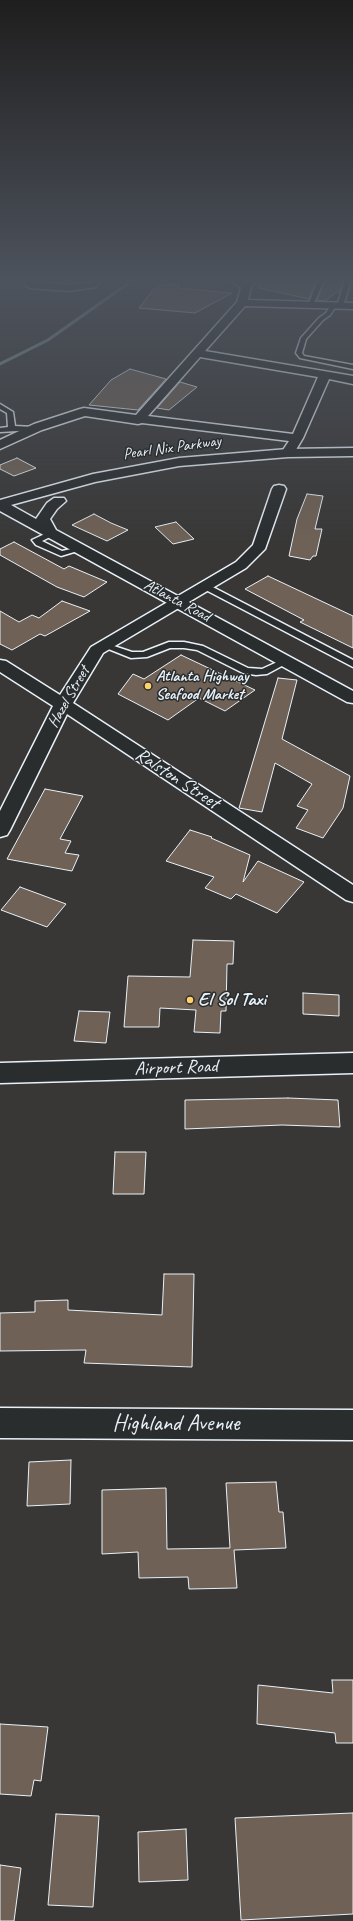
<!DOCTYPE html>
<style>
body{margin:0}
canvas{display:block;background:#383736}
</style>
<canvas width="353" height="1921"></canvas>
<script>
const g = document.querySelector('canvas').getContext('2d');
g.lineJoin = 'round';
const toPath = rows => new Path2D(rows.map(r => 'M' + r).join(''));
function stroke(path, color, width, dash) { g.strokeStyle = color; g.lineWidth = width; g.lineCap = dash ? 'butt' : 'round'; g.setLineDash(dash || []); g.stroke(path); }
function fill(path, color) { g.fillStyle = color; g.fill(path, 'evenodd'); }
function label(font, color, halo, rows, align = 'center') {
  g.font = font + ' Caveat,sans-serif'; g.lineWidth = 3; g.setLineDash([]); g.textBaseline = 'middle'; g.strokeStyle = halo; g.fillStyle = color; for (const [text, x, y, turn = 0] of rows) {
    g.save(); g.translate(x, y); g.rotate((+turn || 0) * Math.PI / 180); g.textAlign = isNaN(turn) ? turn : align; if (halo) g.strokeText(text, 0, 0); g.fillText(text, 0, 0); g.restore();
  }
}
stroke(toPath([
 [0,364,48,340,133,280]
]), '#879ea2', 3);
const building = toPath([
 [260,280,316,280,309,299,259,288,260,280],
 [325,281,343,282,341,289,325,301,317,300,325,281],
 [158,284,180,285,178,288,232,293,195,313,139,308,158,284],
 [130,369,166,379,138,410,89,405,111,380,130,369],
 [180,382,197,387,169,410,157,408,180,382],
 [17,458,36,468,14,476,0,469,0,465,17,458],
 [307,494,323,496,315,529,322,529,316,556,313,556,310,560,289,556,297,519,307,494],
 [94,514,111,523,128,530,107,541,72,525,94,514],
 [176,522,194,539,173,544,155,527,176,522],
 [14,542,64,569,69,566,107,582,84,597,57,587,0,555,0,549,14,542],
 [268,576,353,616,353,648,300,622,304,620,245,589,268,576],
 [62,601,90,611,45,636,40,634,12,650,0,644,0,611,19,622,32,615,39,618,62,601],
 [181,655,255,690,225,711,199,698,168,720,118,694,133,674,144,679,181,655],
 [278,678,297,680,282,739,350,776,343,808,323,838,296,828,308,810,297,806,312,784,275,763,262,812,239,808,278,678],
 [45,789,83,796,60,839,71,841,65,853,79,855,72,871,7,859,45,789],
 [190,830,212,837,211,838,250,855,243,882,258,861,304,882,277,913,236,894,231,899,205,888,214,877,166,861,190,830],
 [20,887,66,904,47,927,1,910,20,887],
 [193,940,234,941,233,964,227,964,226,1011,221,1011,220,1033,194,1032,196,1010,160,1008,159,1027,124,1027,128,976,190,977,193,940],
 [303,993,339,995,339,1016,303,1014,303,993],
 [79,1011,110,1012,106,1043,74,1041,79,1011],
 [288,1098,338,1100,340,1127,282,1125,185,1129,185,1100,288,1098],
 [115,1152,146,1152,144,1194,113,1194,115,1152],
 [164,1274,194,1274,192,1367,84,1363,86,1350,0,1351,0,1313,35,1312,35,1301,68,1300,68,1310,162,1315,164,1274],
 [71,1460,70,1504,27,1506,29,1462,71,1460],
 [276,1482,279,1512,283,1512,286,1548,234,1550,237,1588,189,1589,188,1577,139,1578,138,1552,102,1554,102,1490,166,1488,167,1549,230,1548,226,1483,276,1482],
 [332,1680,353,1680,353,1743,336,1743,335,1733,257,1724,258,1685,333,1693,332,1680],
 [0,1724,48,1727,41,1781,34,1780,31,1796,0,1794,0,1724],
 [353,1813,353,1914,241,1920,235,1818,353,1813],
 [56,1814,99,1816,93,1907,48,1905,56,1814],
 [186,1829,188,1880,139,1882,138,1832,186,1829],
 [0,1865,21,1868,14,1921,0,1921,0,1865]
]);
fill(building, '#6f6155');
stroke(building, '#e8f1f8', 1);
const lane = toPath([
 [252,280,258,280,248,288,244,288,244,286,252,280],
 [318,280,324,280,313,305,308,306,318,280],
 [345,280,351,280,343,306,340,308,337,306,345,280],
 [331,305,336,306,330,315,323,320,306,339,302,353,304,356,353,365,353,369,300,358,296,353,301,338,319,318,326,313,331,305],
 [0,404,13,412,15,426,33,427,36,429,35,430,0,432,0,428,8,427,7,413,0,409,0,404],
 [51,531,54,531,54,535,42,541,62,551,80,547,84,549,61,556,36,545,32,540,51,531],
 [205,583,353,660,353,667,202,588,202,584,205,583],
 [169,642,184,642,203,646,248,668,262,669,286,658,291,661,267,674,256,675,243,673,197,650,184,648,170,648,147,657,131,658,101,646,105,643,132,652,143,652,169,642]
]);
const street = toPath([
 [26,280,69,285,89,282,90,280,101,280,96,287,69,291,30,288,25,285,26,280],
 [230,280,243,280,250,285,251,287,248,300,353,303,353,309,245,306,205,351,353,376,353,384,329,379,303,438,294,453,289,454,284,453,283,450,289,441,142,423,138,424,85,416,42,430,0,449,0,440,34,424,80,409,84,408,136,415,237,302,241,288,230,280],
 [200,357,318,377,293,434,148,416,200,357],
 [279,485,284,486,286,489,265,549,246,568,103,653,73,703,353,885,353,902,346,900,67,714,10,830,7,835,0,837,0,811,53,706,0,672,0,660,6,661,60,695,91,647,236,562,253,545,272,489,274,486,279,485],
 [353,1053,353,1073,0,1083,0,1063,353,1053],
 [0,1408,353,1410,353,1440,0,1438,0,1408]
]);
const secondary = toPath([
 [353,448,353,456,288,457,179,466,95,482,11,505,36,519,47,503,54,498,64,498,66,501,57,509,50,519,56,530,353,691,353,703,347,702,0,511,0,500,93,474,179,458,288,449,353,448]
]);
stroke(lane, '#e8f1f8', 3);
stroke(street, '#e8f1f8', 3);
stroke(secondary, '#e8f1f8', 3);
fill(lane, '#2a2d2e');
fill(street, '#2a2d2e');
fill(secondary, '#2a2d2e');
const sky = g.createLinearGradient(0, 0, 0, 549);
sky.addColorStop(0, '#1f1e1e');
sky.addColorStop(0.51, '#4d535d');
sky.addColorStop(1, '#4d535d00');
g.fillStyle = sky;
g.fillRect(0, 0, 353, 549);
for (const [x, y, r, color] of [
 [148,686,4,"#ffd166"],
 [190,1000,4,"#ffd166"]
]) { const dot = new Path2D(); dot.arc(x, y, r, 0, 2 * Math.PI); g.fillStyle = color; g.fill(dot); stroke(dot, '#2a2d2e', 1.5); }
label('16px', '#e8f1f8', '#2a2d2e', [
 ["Pearl Nix Parkway",172,448,-8],
 ["Atlanta Road",177,601,28],
 ["Hazel Street",69,697,-60]
]);
label('bold 16px', '#e8f1f8', '#2a2d2e', [
 ["Atlanta Highway",156,677],
 ["Seafood Market",156,695]
], 'left');
label('19px', '#e8f1f8', '#2a2d2e', [
 ["Ralston Street",177,779,33],
 ["Airport Road",176,1068,-2]
]);
label('bold 19px', '#e8f1f8', '#2a2d2e', [
 ["El Sol Taxi",198,1000]
], 'left');
label('23px', '#e8f1f8', '#2a2d2e', [
 ["Highland Avenue",176,1424]
]);
</script>
